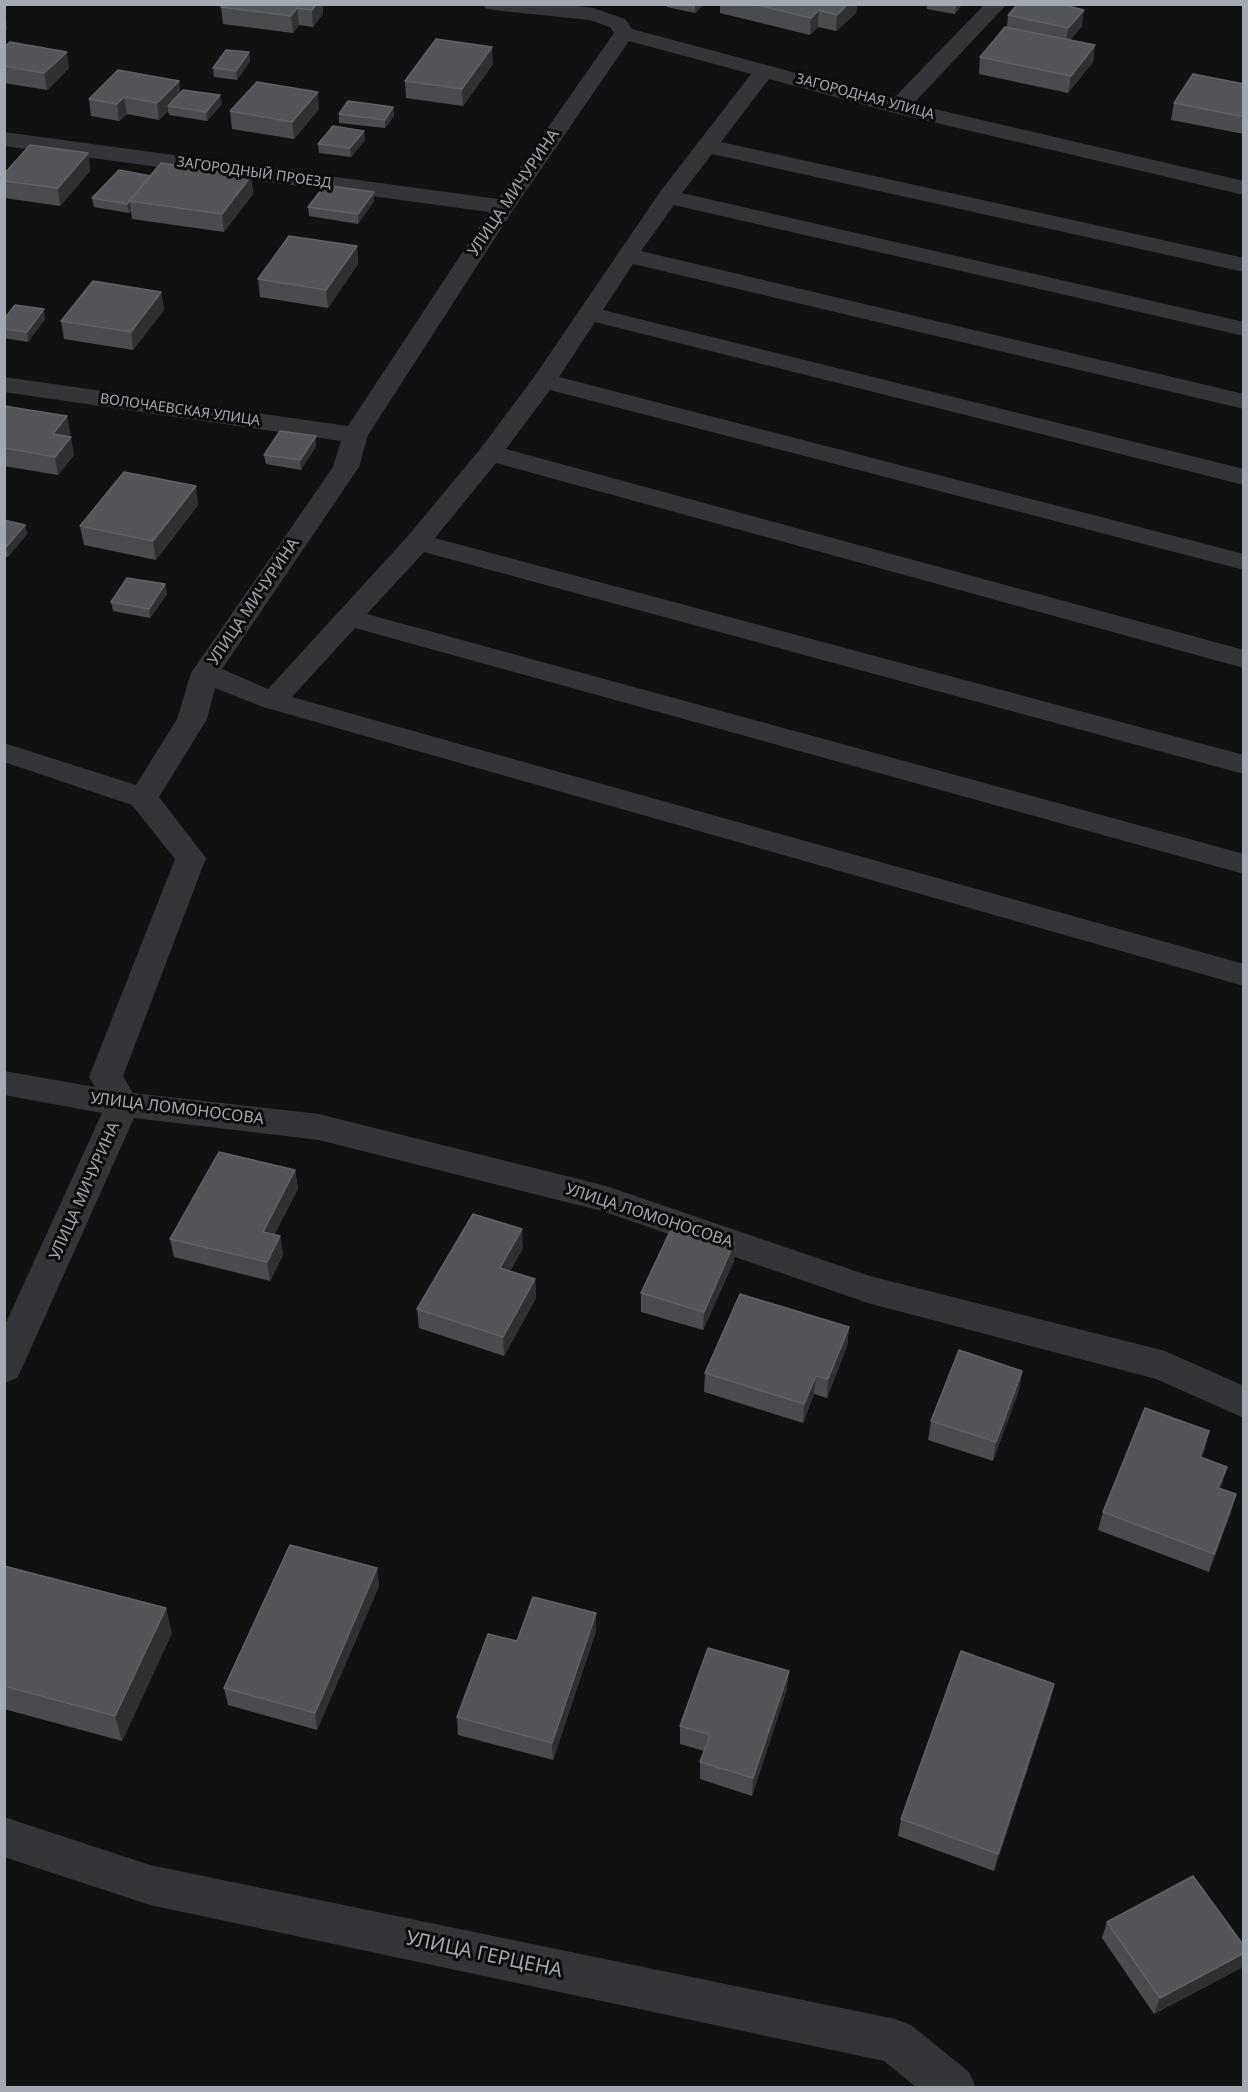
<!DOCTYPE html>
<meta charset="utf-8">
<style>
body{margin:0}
#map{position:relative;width:1248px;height:2092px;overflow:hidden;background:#111112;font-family:"Noto Sans",sans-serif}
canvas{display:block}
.frame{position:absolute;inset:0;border:6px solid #a4a8b1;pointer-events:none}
</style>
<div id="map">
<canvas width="1248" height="2092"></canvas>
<div class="frame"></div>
</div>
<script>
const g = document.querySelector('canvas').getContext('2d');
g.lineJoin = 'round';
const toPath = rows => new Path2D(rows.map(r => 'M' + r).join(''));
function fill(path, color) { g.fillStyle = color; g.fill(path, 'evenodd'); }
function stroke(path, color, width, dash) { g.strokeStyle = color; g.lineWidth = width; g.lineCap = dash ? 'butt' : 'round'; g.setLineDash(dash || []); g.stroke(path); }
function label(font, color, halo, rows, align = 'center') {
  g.font = font + ' "Noto Sans",sans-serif'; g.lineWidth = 6; g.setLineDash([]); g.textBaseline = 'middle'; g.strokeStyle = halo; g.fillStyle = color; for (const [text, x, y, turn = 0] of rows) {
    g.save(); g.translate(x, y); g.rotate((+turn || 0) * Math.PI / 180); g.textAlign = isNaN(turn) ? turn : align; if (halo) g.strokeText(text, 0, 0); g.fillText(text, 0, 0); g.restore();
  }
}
fill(toPath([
 [482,4,559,4,593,8,625,19,632,29,893,99,985,4,1007,4,913,104,1244,181,1244,195,898,114,769,79,721,142,1244,258,1244,272,712,154,682,193,1244,322,1244,336,674,205,641,251,1244,394,1244,409,633,264,603,310,1244,469,1244,485,595,322,559,377,1244,554,1244,570,550,390,506,449,1244,650,1244,668,496,463,435,538,1244,755,1244,774,424,552,367,614,1244,854,1244,874,355,628,292,697,1244,964,1244,986,263,707,215,688,207,719,159,797,206,858,123,1076,133,1093,319,1114,606,1186,870,1276,1165,1351,1244,1386,1244,1418,1156,1379,868,1303,602,1211,319,1140,134,1118,22,1368,17,1378,4,1383,4,1327,102,1113,4,1095,4,1071,95,1087,89,1077,175,859,132,805,4,762,4,743,136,785,177,719,191,673,333,467,341,441,4,392,4,377,348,426,489,212,4,146,4,132,498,199,614,33,610,27,590,20,492,10,485,8,482,4],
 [629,41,751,74,660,192,534,377,481,448,408,536,268,689,222,669,359,467,368,435,515,207,629,41],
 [4,1817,150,1865,895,2019,911,2025,969,2072,976,2088,917,2088,884,2061,150,1905,4,1857,4,1817]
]), '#353539');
fill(toPath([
 [322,4,323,14,313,27,299,25,293,33,223,24,221,7],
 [667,4,704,4,695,13,667,7],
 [720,4,857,4,856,13,836,31,818,27,810,35,720,13],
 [927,4,962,4,955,14,927,9],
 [1008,15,1082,26,1070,40,1095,45,1093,62,1068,93,979,74,980,57,1007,27],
 [4,47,69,68,47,90,4,83],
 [249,52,250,61,237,80,214,77,213,68],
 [493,64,463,106,406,98,405,81],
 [179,81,180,92,222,104,207,121,169,115,168,111,159,120,127,114,119,121,91,116,89,99],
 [1244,84,1244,134,1171,120,1174,103],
 [393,107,394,116,385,128,339,123,339,114],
 [319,109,294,139,232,129,230,111],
 [365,140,351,157,319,153,318,144],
 [88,153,90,171,60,206,4,198,4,174],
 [151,176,251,176,253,194,224,232,132,219,131,211,129,213,94,207,92,198],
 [374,192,374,201,358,224,309,216,308,207],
 [357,246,358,264,328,308,260,297,258,279],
 [161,292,164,310,133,350,64,339,61,321],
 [4,319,45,319,28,342,4,338],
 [4,406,67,416,70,434,68,436,74,455,58,475,4,466],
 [316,436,316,446,301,470,266,464,264,455],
 [198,505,156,560,84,545,80,526],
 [4,520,25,525,27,534,8,557,4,556],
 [165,584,167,594,150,618,113,611,111,602],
 [295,1170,298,1189,274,1234,280,1236,283,1255,270,1281,174,1257,170,1239],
 [523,1248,510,1271,535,1279,536,1298,504,1356,419,1328,417,1309],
 [734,1261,703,1330,641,1312,641,1293],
 [849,1327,847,1346,827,1398,814,1394,803,1423,704,1392,705,1373],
 [1022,1371,1019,1390,993,1461,928,1440,931,1421],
 [1209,1431,1202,1458,1222,1485,1220,1488,1236,1494,1231,1512,1209,1572,1098,1530,1103,1512],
 [4,1566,172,1633,122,1741,4,1709],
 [377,1568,379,1586,317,1730,228,1705,224,1688],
 [596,1613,596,1631,553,1760,458,1735,457,1717,517,1641],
 [1054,1684,1050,1701,994,1871,898,1836,901,1819],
 [787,1689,752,1796,700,1779,700,1762,704,1751,680,1744,680,1726],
 [1107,1922,1244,1946,1244,1961,1241,1968,1154,2014,1102,1938]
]), '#4a4b4e');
fill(toPath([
 [316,4,322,4,323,14,313,27,312,10],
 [695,4,704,4,695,13],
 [848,4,857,4,856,13,836,31,837,15],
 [956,4,962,4,955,14,956,6],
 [297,8,299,25,293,33,291,16],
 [819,10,818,27,810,35,811,18],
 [1084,10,1082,26,1066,45,1068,28],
 [6,20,7,29,4,32,4,21],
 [1095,45,1093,62,1068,93,1071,76],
 [492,47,493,64,463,106,462,89],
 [67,52,69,68,47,90,44,73],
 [249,52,250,61,237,80,236,71],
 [179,81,181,98,168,106,168,111,159,120,157,103],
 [318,92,319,109,294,139,292,122],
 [220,95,222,104,207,121,206,112],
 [124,97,127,114,119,121,117,104],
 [393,107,394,116,385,128,385,120],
 [364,131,365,140,351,157,350,148],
 [88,153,90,171,60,206,58,188],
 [251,176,253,194,224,232,222,214],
 [374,192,374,201,358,224,358,214],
 [130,202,131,211,129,213,127,204],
 [357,246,358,264,328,308,326,290],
 [161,292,164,310,133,350,131,332],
 [44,309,45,319,28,342,27,332],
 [67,416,70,434,56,452,53,434],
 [316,436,316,446,301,470,300,460],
 [71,437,74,455,58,475,55,457],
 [196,486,198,505,156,560,153,541],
 [25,525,27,534,8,557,6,547],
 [165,584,167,594,150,618,149,609],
 [295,1170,298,1189,266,1251,263,1232],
 [522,1229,523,1248,501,1286,500,1268],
 [280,1236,283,1255,270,1281,267,1262],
 [734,1243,734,1261,703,1330,704,1312],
 [535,1279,536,1298,504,1356,503,1337],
 [849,1327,847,1346,827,1398,828,1379],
 [1022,1371,1019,1390,993,1461,996,1442],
 [816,1376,814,1394,803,1423,804,1404],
 [1209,1431,1205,1450,1195,1475,1200,1457],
 [1227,1467,1222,1485,1213,1506,1218,1488],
 [1236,1494,1231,1512,1209,1572,1214,1554],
 [377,1568,379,1586,317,1730,315,1713],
 [166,1608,172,1633,122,1741,115,1716],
 [596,1613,596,1631,553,1760,552,1743],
 [789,1671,787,1689,752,1796,753,1778],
 [1054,1684,1050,1701,994,1871,998,1854],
 [1244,1953,1244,1961,1241,1968,1154,2014,1160,1998]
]), '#2f3032');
const building = toPath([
 [223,4,316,4,312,10,297,8,291,16,221,7,223,4],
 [753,4,848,4,837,15,819,10,811,18,753,4],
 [1018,4,1060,4,1084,10,1068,28,1008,15,1018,4],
 [1005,27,1095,45,1071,76,980,57,1005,27],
 [436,39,492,47,462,89,405,81,436,39],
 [10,42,67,52,44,73,4,66,4,47,10,42],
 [226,50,249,52,236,71,213,68,226,50],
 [118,70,179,81,157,103,124,97,117,104,89,99,118,70],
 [1193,74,1244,84,1244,117,1174,103,1193,74],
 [257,82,318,92,292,122,230,111,257,82],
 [183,90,220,95,206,112,168,106,183,90],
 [348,101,393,107,385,120,339,114,348,101],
 [333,126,364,131,350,148,318,144,333,126],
 [30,145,88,153,58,188,4,181,4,174,30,145],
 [161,163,251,176,222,214,129,201,161,163],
 [119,170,151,176,127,204,92,198,119,170],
 [325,185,374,192,358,214,308,207,325,185],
 [289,236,357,246,326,290,258,279,289,236],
 [93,281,161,292,131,332,61,321,93,281],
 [15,305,44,309,27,332,4,329,4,319,15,305],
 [4,406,67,416,53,434,71,437,55,457,4,448,4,406],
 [280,431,316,436,300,460,264,455,280,431],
 [124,472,196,486,153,541,80,526,124,472],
 [4,520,25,525,6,547,4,547,4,520],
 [127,578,165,584,149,609,111,602,127,578],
 [219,1152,295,1170,263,1232,280,1236,267,1262,170,1239,219,1152],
 [473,1214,522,1229,500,1268,535,1279,503,1337,417,1309,473,1214],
 [673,1225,734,1243,704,1312,641,1293,673,1225],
 [740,1294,849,1327,828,1379,816,1376,804,1404,705,1373,740,1294],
 [959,1350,1022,1371,996,1442,931,1421,959,1350],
 [1145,1408,1209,1431,1200,1457,1227,1467,1218,1488,1236,1494,1214,1554,1103,1512,1145,1408],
 [290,1545,377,1568,315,1713,224,1688,290,1545],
 [4,1566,166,1608,115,1716,4,1686,4,1566],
 [533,1597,596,1613,552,1743,457,1717,488,1634,517,1641,533,1597],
 [708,1648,789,1671,753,1778,700,1762,710,1735,680,1726,708,1648],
 [961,1651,1054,1684,998,1854,901,1819,961,1651],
 [1193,1876,1244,1946,1244,1953,1160,1998,1107,1922,1193,1876]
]);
fill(building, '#535559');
stroke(building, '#606267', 1.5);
label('14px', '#a4a8b1', '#0c0c0d', [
 ["ЗАГОРОДНАЯ УЛИЦА",865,97,15],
 ["ЗАГОРОДНЫЙ ПРОЕЗД",254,173,8],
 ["ВОЛОЧАЕВСКАЯ УЛИЦА",180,410,8]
]);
label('16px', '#a4a8b1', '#0c0c0d', [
 ["УЛИЦА МИЧУРИНА",514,193,-56],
 ["УЛИЦА МИЧУРИНА",254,602,-56],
 ["УЛИЦА ЛОМОНОСОВА",177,1109,7],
 ["УЛИЦА МИЧУРИНА",85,1191,-66],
 ["УЛИЦА ЛОМОНОСОВА",649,1216,18]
]);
label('20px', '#a4a8b1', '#0c0c0d', [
 ["УЛИЦА ГЕРЦЕНА",484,1955,12]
]);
</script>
